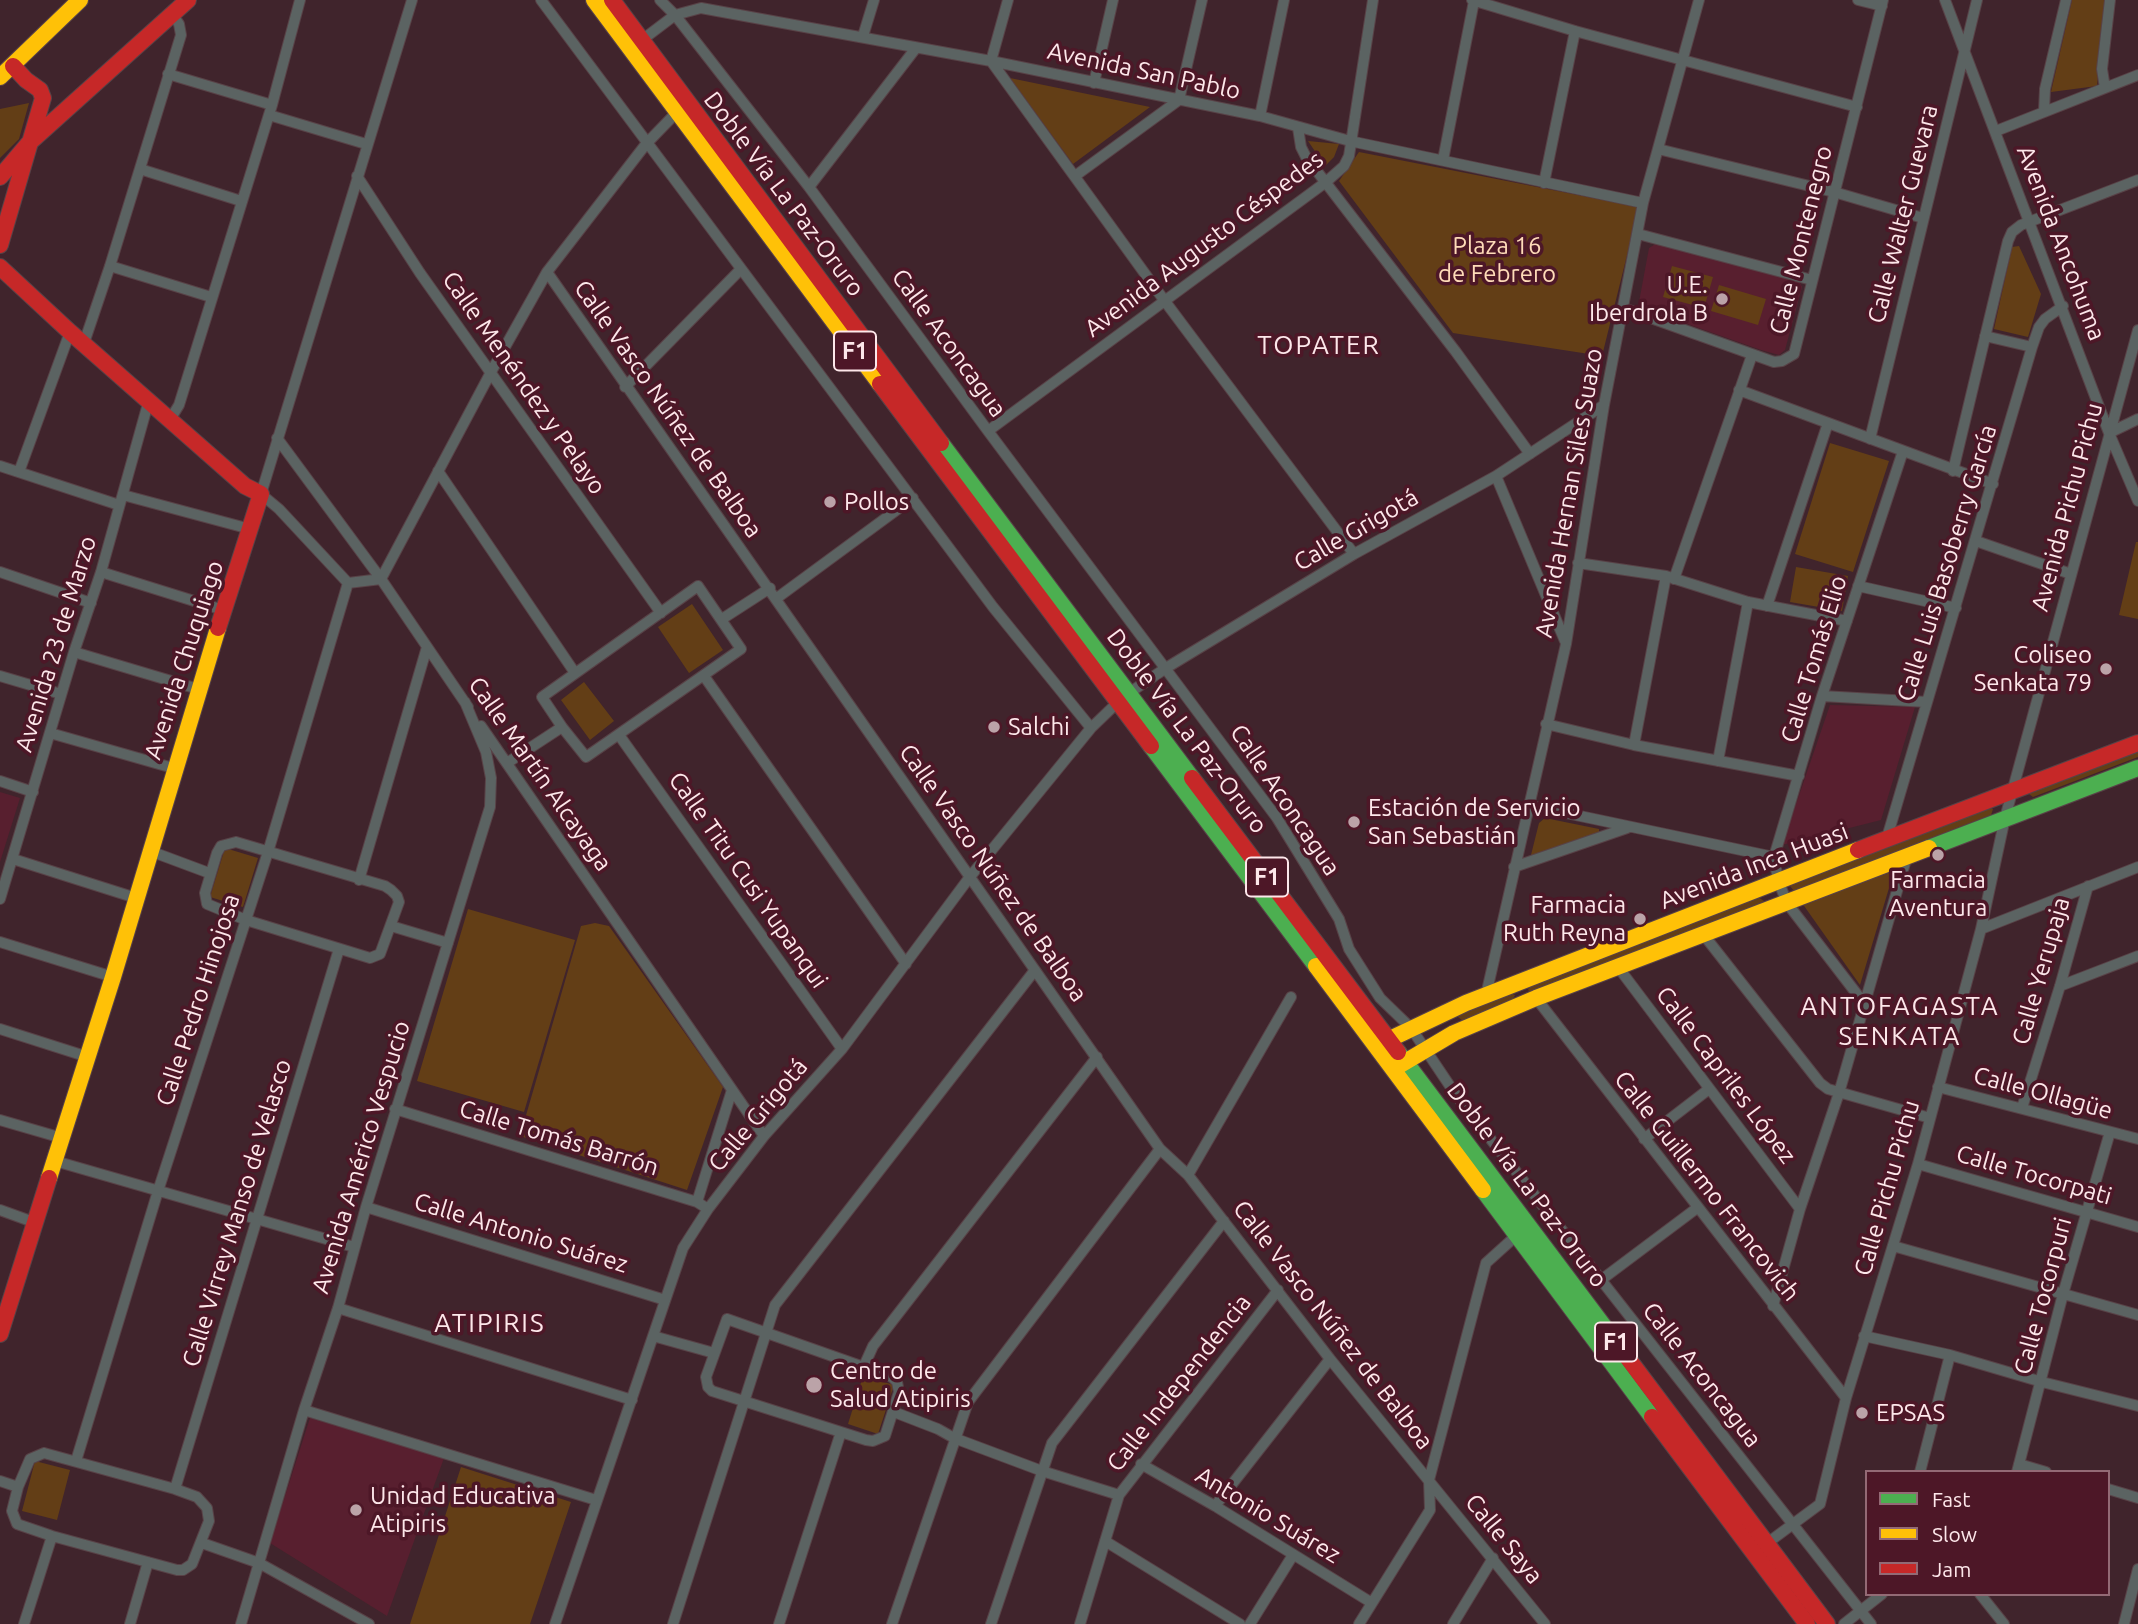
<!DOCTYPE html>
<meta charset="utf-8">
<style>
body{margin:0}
#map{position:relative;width:2138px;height:1624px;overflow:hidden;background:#40242c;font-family:Ubuntu,sans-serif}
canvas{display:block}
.legend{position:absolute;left:1865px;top:1470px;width:245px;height:126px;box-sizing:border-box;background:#4d1727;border:2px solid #936a75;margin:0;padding:9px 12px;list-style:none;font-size:21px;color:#fde7ea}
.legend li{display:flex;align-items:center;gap:14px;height:35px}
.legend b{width:35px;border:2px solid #936a75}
</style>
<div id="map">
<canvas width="2138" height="1624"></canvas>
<ul class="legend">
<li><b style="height:9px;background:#4caf50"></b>Fast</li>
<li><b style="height:9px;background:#ffc107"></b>Slow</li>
<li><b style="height:9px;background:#c62828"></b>Jam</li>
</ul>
</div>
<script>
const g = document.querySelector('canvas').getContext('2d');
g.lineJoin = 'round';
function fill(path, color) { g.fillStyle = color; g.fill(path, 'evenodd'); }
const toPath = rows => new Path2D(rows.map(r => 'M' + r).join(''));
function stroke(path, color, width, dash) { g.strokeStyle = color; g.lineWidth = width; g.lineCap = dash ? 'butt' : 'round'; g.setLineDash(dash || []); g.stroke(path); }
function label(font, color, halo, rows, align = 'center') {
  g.font = font + ' Ubuntu,sans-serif'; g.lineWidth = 7; g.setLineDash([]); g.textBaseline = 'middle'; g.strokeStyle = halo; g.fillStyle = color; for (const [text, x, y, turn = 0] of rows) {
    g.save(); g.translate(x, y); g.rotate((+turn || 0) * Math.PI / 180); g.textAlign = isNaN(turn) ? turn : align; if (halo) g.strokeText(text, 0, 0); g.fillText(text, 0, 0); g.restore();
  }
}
fill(toPath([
 [1657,243,1799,281,1802,287,1785,350,1779,355,1761,350,1642,308,1639,302,1649,248],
 [1830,705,1915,707,1881,820,1782,845],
 [0,792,20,798,0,862],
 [310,1418,444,1458,387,1616,270,1543]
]), '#581f2f');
fill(toPath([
 [2072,0,2105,0,2097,86,2051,92],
 [1010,78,1150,107,1073,164],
 [29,103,19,139,0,158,0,109],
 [1308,141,1339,144,1334,157,1325,166],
 [1359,152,1639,207,1602,356,1453,333,1339,181],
 [2019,246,2041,294,2028,337,1994,329,2012,247],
 [1672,266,1713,277,1704,308,1663,297],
 [1719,285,1766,299,1758,325,1711,311],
 [1830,443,1889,461,1853,572,1795,554],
 [2136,542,2138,542,2138,619,2119,615],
 [1796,567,1848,576,1842,611,1790,602],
 [692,604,723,650,689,673,658,627],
 [584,682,614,721,590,740,561,700],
 [2138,748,2138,757,2033,797,2029,794,2031,790],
 [1989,807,1993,809,1991,815,1794,891,1790,886,1792,883],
 [1545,818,1599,829,1599,833,1536,856,1531,855,1539,823],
 [225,848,258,858,243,907,210,897],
 [1895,868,1860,985,1802,903],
 [1758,897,1764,901,1760,906,1532,993,1528,990,1530,985],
 [468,909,575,940,524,1112,417,1081],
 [595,923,609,926,723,1087,687,1190,520,1136,581,926],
 [1508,992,1515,995,1512,1001,1463,1021,1458,1017,1460,1012],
 [863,1376,894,1385,878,1434,848,1424],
 [35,1461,70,1470,57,1520,22,1511],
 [461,1467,571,1502,530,1624,410,1624]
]), '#633e16');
const street = toPath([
 [541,0,993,607,1091,728],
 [660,0,675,15,809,187,988,431,1277,818,1339,919,1349,949,1380,998,1411,1028,1456,1095,1871,1624],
 [1008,0,991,61,1164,300,1354,554],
 [1472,0,1575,31,1857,107],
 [1858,0,1882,6],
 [1945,0,2109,433,2138,501],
 [863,36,874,0],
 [642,40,675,15,701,8,991,61,1260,116,1350,141,1643,203],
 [168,74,272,105],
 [1094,83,1113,0],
 [2105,88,2102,69,2110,0],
 [2044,111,2045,89,2066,0],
 [269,115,366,144],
 [1260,116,1284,0],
 [1298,128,1301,147,1306,157,1456,352,1530,454],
 [1996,131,2138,75],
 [1658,149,1834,192,1923,218],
 [1443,160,1474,1],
 [140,169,241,201],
 [357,176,420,273,661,613],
 [1075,176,1179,100,1202,0],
 [1544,183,1575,31],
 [809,187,916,48],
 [1638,234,1812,280],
 [110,266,211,297],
 [547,272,1160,1149,1188,1175,1330,1359,1545,1624],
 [1623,308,1774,362,1782,361,1794,354,1883,0],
 [1985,336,2032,347],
 [84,343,110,266,181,35,179,24,172,14],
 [625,387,741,269],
 [1739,390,1993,484],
 [171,418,179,405,272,105,300,0],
 [988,431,1326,182,1344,166,1349,156,1373,0],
 [2109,433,2138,419],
 [277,438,381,579,468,707],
 [1870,439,1977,0],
 [0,466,119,505],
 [438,471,575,673],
 [1953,471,2008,241,2012,232,2021,225,2138,180],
 [19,472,70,332],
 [1496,476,1565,641],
 [123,495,250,529],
 [1976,541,2071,574],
 [1578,563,1666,576,1748,602,1847,621],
 [0,572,91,603],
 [101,572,223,610],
 [1674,579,1752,355],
 [348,583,279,509,261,494,412,0],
 [698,586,741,649,586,757,562,727,542,697,698,586],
 [1858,586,1956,608],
 [777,598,913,498],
 [1767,606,1828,423],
 [722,619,770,588],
 [74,652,198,689],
 [0,676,61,694],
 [704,676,906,964],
 [1129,693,1166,668,1354,554,1496,476,1604,405],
 [1822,696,1927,702],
 [1546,724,1634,745,1799,776],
 [481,726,764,1136],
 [50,733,173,768],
 [619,735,842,1049],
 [1634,745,1666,576],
 [1718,761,1748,602],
 [507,763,562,727],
 [0,781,33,792],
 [1528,805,1774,857],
 [1886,841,2032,347,2039,327,2045,319,2063,306],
 [236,842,385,886,391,890,397,896,399,902,380,954,370,958,246,920,207,904,205,893,217,853,221,846,236,842],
 [150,851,209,873],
 [13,859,136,898],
 [1514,867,1627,828],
 [359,880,427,647],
 [0,899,74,652,101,572,149,400],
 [391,926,448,943],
 [1981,929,2138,867],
 [1703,934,1820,1083,1828,1089,1930,1118],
 [0,942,113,977],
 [1618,967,1800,1209],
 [2060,986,2138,956],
 [1486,995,1566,644,1604,405,1643,203,1699,0],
 [1536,998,1846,1398],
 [1863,1002,1787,903,1778,880,1774,857,1822,696,1903,451],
 [0,1029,88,1057],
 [1938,1087,2138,1139],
 [2022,1108,2060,986,2088,886],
 [395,1109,697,1202,708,1209],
 [0,1120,62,1138],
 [1644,1139,1709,1089],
 [55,1161,354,1247],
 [1918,1164,2138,1227],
 [1188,1175,1291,997],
 [697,1202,732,1090],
 [366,1207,665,1300],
 [0,1210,36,1223],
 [1893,1246,2138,1315],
 [1601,1280,1697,1208],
 [1773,1306,1800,1209,1839,1093,1907,856],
 [338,1308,632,1400],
 [727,1319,892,1377,897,1382,899,1392,885,1436,873,1441,866,1440,712,1391,708,1387,706,1377,727,1319],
 [653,1336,714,1353],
 [1864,1336,1950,1355,2042,1382,2138,1406],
 [864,1366,873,1346,1097,1057],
 [304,1410,596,1500],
 [894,1412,938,1429,954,1438,1042,1471,1119,1495],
 [44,1453,175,1489,197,1497,207,1508,209,1521,192,1564,183,1570,177,1570,52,1536,17,1524,12,1511,18,1487,30,1459,44,1453],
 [76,1461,158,1191,268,852,348,583,381,579,491,372,547,272,646,144,677,112],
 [1141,1464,1215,1506,1372,1603],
 [2019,1464,2046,1472],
 [1920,1472,1950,1355],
 [2017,1472,2063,1294,2110,1132],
 [0,1481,18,1487],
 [175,1489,339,949],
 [2108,1489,2138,1498],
 [1215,1506,1330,1359],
 [1105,1541,1240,1624],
 [202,1543,259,1563,369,1624],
 [1766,1544,1820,1504,1846,1398,1918,1164,1981,929,2005,818,2138,330],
 [1980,1594,2004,1624],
 [24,1624,52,1536],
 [130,1624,148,1562],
 [241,1624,304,1410,338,1308,366,1207,490,807,491,778,486,752,465,702],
 [555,1624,683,1248,708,1209,764,1136,842,1049,969,878,1091,728,1117,703],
 [673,1624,775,1305,1035,970],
 [779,1624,841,1432],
 [892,1624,968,1402,1160,1149],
 [991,1624,1052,1443,1224,1221],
 [1080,1624,1119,1495,1278,1290],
 [1250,1624,1293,1555],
 [1359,1624,1430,1510,1429,1480,1486,1263,1517,1235],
 [1453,1624,1493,1558],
 [1844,1624,1882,1594],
 [2124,1624,2138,1569]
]);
const fast = toPath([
 [941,443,1192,778],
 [1151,746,1316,966],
 [1929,848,2138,768],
 [1398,1052,1618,1345],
 [1483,1190,1652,1417]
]);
const slow = toPath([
 [594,0,880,384],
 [0,77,80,0],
 [1316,966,1483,1190],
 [1390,1039,1466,1003,1858,850],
 [1395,1068,1454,1033,1536,998,1929,848],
 [49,1178,113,977,218,628]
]);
const jam = toPath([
 [612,0,941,443],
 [0,177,29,143,188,0],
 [0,245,43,98,40,90,26,80,13,66],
 [0,267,70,332,245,486,261,494,218,628],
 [880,384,1151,746],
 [1192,778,1398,1052],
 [1858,850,2138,743],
 [0,1334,49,1178],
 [1618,1345,1827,1624],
 [1652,1417,1807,1624]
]);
stroke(street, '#584247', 12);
stroke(fast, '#584247', 18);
stroke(slow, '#584247', 18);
stroke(jam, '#584247', 18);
stroke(street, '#5b6362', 10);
stroke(fast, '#4caf50', 16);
stroke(slow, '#ffc107', 16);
stroke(jam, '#c62828', 16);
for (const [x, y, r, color] of [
 [1722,299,7,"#bba3a8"],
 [830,502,7,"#bba3a8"],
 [2106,669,7,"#bba3a8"],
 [994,727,7,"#bba3a8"],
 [1354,822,7,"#bba3a8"],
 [1938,855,7,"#bba3a8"],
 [1640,919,7,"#bba3a8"],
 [814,1385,9,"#bba3a8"],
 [1862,1413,7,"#bba3a8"],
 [356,1510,7,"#bba3a8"]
]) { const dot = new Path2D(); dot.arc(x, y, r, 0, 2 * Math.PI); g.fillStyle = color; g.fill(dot); stroke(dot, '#4d1727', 2.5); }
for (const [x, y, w] of [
 [855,351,42],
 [1267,877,42],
 [1616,1342,42]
]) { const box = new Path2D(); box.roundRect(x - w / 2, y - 19.5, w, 39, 5); g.fillStyle = '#4d1727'; g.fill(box); stroke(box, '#fde7ea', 2); }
label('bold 23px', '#fde7ea', null, [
 ["F1",855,351],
 ["F1",1267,877],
 ["F1",1616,1342]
]);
label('24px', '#fde7ea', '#4d1727', [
 ["Avenida San Pablo",1144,71,12],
 ["Doble Vía La Paz-Oruro",784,194,53],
 ["Calle Walter Guevara",1903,214,-76],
 ["Calle Montenegro",1801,240,-76],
 ["Avenida Ancohuma",2061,243,69],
 ["Avenida Augusto Céspedes",1204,244,-37],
 ["Calle Aconcagua",949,343,54],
 ["Calle Menéndez y Pelayo",524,383,55],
 ["Calle Vasco Núñez de Balboa",668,409,55],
 ["Avenida Hernan Siles Suazo",1569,493,-80],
 ["Avenida Pichu Pichu",2067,507,-75],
 ["Calle Grigotá",1356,530,-30],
 ["Calle Luis Basoberry García",1947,563,-73],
 ["Avenida 23 de Marzo",56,644,-73],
 ["Calle Tomás Elio",1814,659,-73],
 ["Avenida Chuquiago",184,660,-72],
 ["Doble Vía La Paz-Oruro",1187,731,53],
 ["Calle Martín Alcayaga",540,774,55],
 ["Calle Aconcagua",1285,800,56],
 ["Avenida Inca Huasi",1754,866,-21],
 ["Calle Vasco Núñez de Balboa",993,873,55],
 ["Calle Titu Cusi Yupanqui",748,880,55],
 ["Calle Yerupaja",2041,971,-74],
 ["Calle Pedro Hinojosa",198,1000,-72],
 ["Calle Capriles López",1726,1075,53],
 ["Calle Ollagüe",2043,1093,15],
 ["Calle Grigotá",758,1115,-50],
 ["Calle Tomás Barrón",559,1138,17],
 ["Avenida Américo Vespucio",361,1157,-73],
 ["Calle Tocorpati",2034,1175,16],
 ["Doble Vía La Paz-Oruro",1527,1185,53],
 ["Calle Guillermo Francovich",1707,1186,52],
 ["Calle Pichu Pichu",1887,1188,-74],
 ["Calle Virrey Manso de Velasco",237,1213,-73],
 ["Calle Antonio Suárez",521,1233,17],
 ["Calle Tocorpuri",2043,1296,-75],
 ["Calle Vasco Núñez de Balboa",1333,1325,52],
 ["Calle Aconcagua",1702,1375,52],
 ["Calle Independencia",1179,1383,-52],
 ["Antonio Suárez",1268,1515,31],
 ["Calle Saya",1504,1539,51]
]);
label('24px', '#fedbb8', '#4d1727', [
 ["Plaza 16",1497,246],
 ["de Febrero",1497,274]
]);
label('24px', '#fde7ea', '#4d1727', [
 ["U.E.",1708,285,"right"],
 ["Iberdrola B",1708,313,"right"],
 ["Pollos",844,502],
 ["Coliseo",2092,655,"right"],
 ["Senkata 79",2092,683,"right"],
 ["Salchi",1008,727],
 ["Estación de Servicio",1368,808],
 ["San Sebastián",1368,836],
 ["Farmacia",1938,880,"center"],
 ["Aventura",1938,908,"center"],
 ["Farmacia",1626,905,"right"],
 ["Ruth Reyna",1626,933,"right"],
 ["Centro de",830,1371],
 ["Salud Atipiris",830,1399],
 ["EPSAS",1876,1413],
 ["Unidad Educativa",370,1496],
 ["Atipiris",370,1524]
], 'left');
g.letterSpacing = '2px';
label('26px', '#fde7ea', '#4d1727', [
 ["TOPATER",1319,345],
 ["ANTOFAGASTA",1900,1006],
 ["SENKATA",1900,1036],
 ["ATIPIRIS",490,1323]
]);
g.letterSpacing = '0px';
</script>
